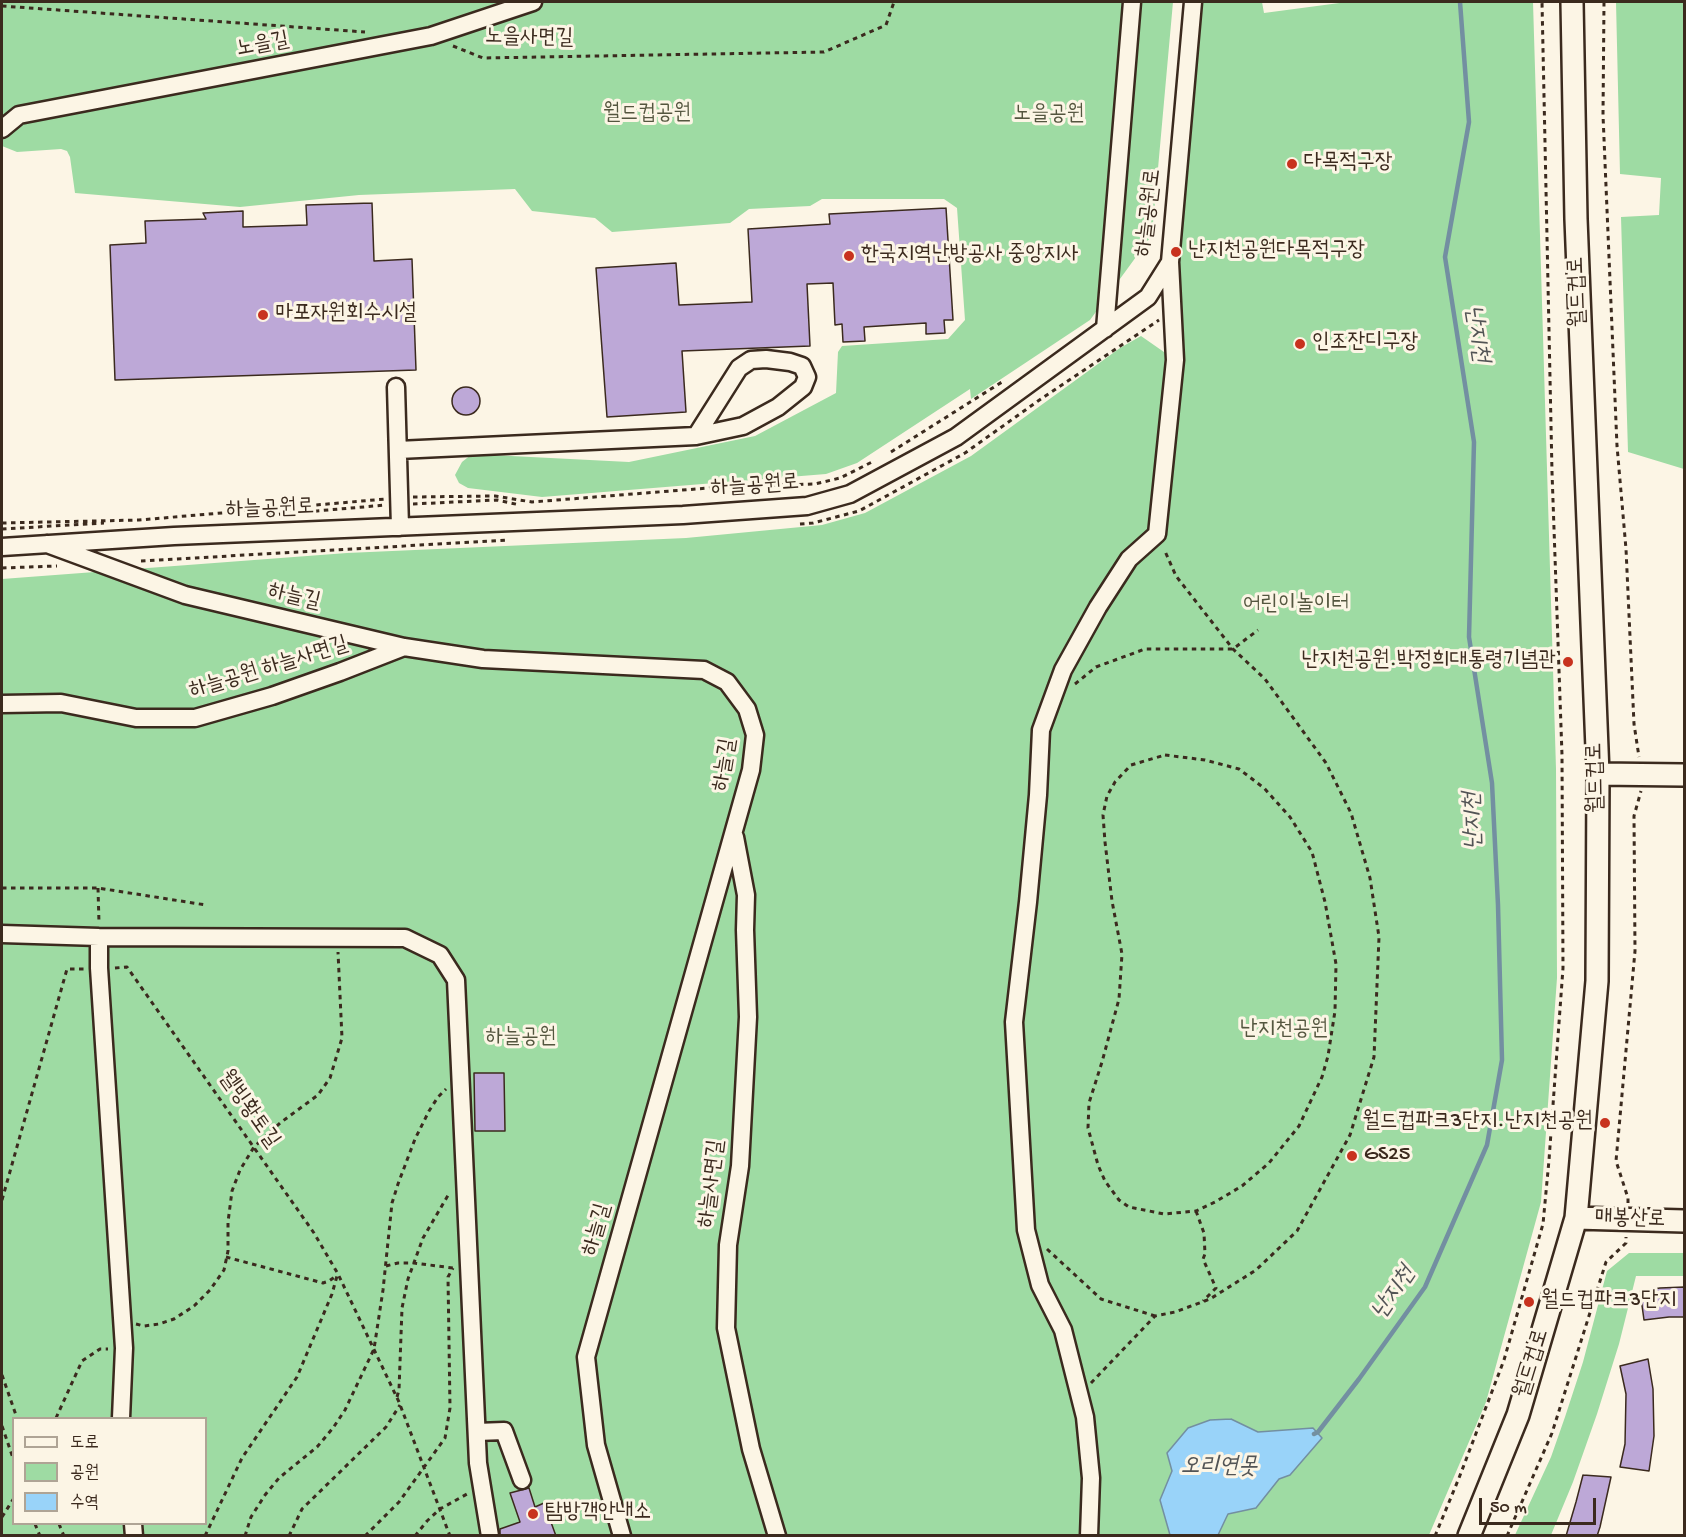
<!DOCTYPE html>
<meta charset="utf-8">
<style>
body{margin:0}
#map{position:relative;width:1686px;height:1537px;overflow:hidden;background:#fcf5e5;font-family:"Gochi Hand","Poor Story",sans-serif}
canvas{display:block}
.frame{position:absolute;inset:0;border:3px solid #3b2a1e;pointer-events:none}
.legend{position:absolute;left:12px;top:1417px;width:195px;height:108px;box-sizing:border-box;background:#fcf5e5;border:2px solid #afa495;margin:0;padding:8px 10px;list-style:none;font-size:18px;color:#3b2a1e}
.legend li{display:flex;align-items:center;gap:12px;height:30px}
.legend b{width:30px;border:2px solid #afa495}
.scale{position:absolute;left:1479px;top:1498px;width:117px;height:27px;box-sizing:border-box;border:3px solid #3b2a1e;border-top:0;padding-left:8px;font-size:18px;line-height:21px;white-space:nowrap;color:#3b2a1e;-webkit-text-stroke:4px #fcf5e5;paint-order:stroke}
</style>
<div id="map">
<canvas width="1686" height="1537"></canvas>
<div class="frame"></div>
<ul class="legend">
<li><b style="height:8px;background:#fcf5e5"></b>도로</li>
<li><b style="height:16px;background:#9edba3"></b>공원</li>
<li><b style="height:16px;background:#99d3f9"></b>수역</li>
</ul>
<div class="scale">50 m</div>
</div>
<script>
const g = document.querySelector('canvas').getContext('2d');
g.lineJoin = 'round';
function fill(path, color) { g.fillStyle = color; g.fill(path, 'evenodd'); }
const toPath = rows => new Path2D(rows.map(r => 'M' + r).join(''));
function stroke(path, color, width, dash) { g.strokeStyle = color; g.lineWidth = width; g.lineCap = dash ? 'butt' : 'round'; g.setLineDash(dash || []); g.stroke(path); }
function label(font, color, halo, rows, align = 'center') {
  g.font = font + ' "Gochi Hand","Poor Story",sans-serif'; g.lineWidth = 6; g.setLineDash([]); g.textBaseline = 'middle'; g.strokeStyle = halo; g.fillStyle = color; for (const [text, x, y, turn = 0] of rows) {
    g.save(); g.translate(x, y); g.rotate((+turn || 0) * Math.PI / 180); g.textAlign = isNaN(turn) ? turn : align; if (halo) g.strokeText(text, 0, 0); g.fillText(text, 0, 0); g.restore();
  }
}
fill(toPath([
 [2,2,1173,2,1152,235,1090,320,971,399,970,389,857,463,826,474,542,497,468,488,459,483,455,475,462,462,472,454,629,462,755,436,836,393,838,352,842,346,948,339,965,320,957,208,944,199,822,199,810,206,749,209,730,223,612,232,595,218,532,211,515,189,359,195,240,207,75,193,70,157,67,151,61,149,17,152,2,146],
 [1193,2,1262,2,1264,13,1347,2,1533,2,1556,769,1557,978,1541,1202,1486,1402,1429,1535,2,1536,2,579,347,553,686,538,822,525,865,513,971,456,1120,348,1141,336,1174,359,1170,262],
 [14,1418,206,1418,206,1524,14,1524],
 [1616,2,1684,2,1684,469,1628,452,1621,217,1659,215,1661,178,1620,174],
 [1629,1253,1684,1253,1684,1276,1636,1276,1619,1344,1597,1414,1573,1482,1551,1535,1515,1535,1551,1457,1565,1417,1583,1362,1607,1271]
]), '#9edba3');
const water = toPath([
 [1231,1419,1258,1432,1313,1428,1322,1438,1290,1475,1279,1479,1256,1508,1228,1514,1218,1535,1170,1535,1160,1500,1172,1471,1167,1453,1188,1428,1210,1420,1231,1419]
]);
fill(water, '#99d3f9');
stroke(water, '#738fa1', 1.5);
stroke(toPath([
 [1314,1434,1318,1432,1359,1379,1425,1287,1487,1145,1502,1060,1498,905,1492,783,1469,637,1474,442,1445,257,1469,122,1460,2]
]), '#738fa1', 4.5);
const building = toPath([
 [372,203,374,261,412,259,416,370,115,380,110,245,146,243,145,221,206,219,203,213,243,211,243,227,307,225,306,205,372,203],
 [946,208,953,320,944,320,945,333,926,334,926,323,864,327,865,341,843,342,842,324,835,325,833,283,807,284,810,346,682,351,686,412,607,417,596,268,676,263,679,305,752,302,748,229,830,224,829,214,946,208],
 '452 401a14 14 0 1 1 28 0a14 14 0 1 1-28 0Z',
 [474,1073,504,1073,505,1131,475,1131,474,1073],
 [1684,1287,1684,1317,1669,1317,1644,1320,1640,1291,1660,1288,1684,1287],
 [1648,1359,1653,1389,1654,1436,1649,1471,1620,1467,1625,1444,1626,1394,1620,1366,1648,1359],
 [1583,1475,1611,1477,1600,1527,1597,1536,1566,1536,1576,1502,1583,1475],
 [529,1488,535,1507,544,1503,556,1536,500,1536,500,1529,520,1522,510,1493,529,1488]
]);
fill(building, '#bda8d7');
stroke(building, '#3b2a1e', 1.5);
const minor = toPath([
 [2,129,19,115,431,36,533,2],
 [1105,329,1132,2],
 [396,387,400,527],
 [398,450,696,436,743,426,778,407,803,387,807,377,802,366,790,362,766,359,751,360,739,368,696,436],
 [47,544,185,595,404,647,483,659,704,670,727,682,747,709,755,735,751,770,586,1357,596,1445,622,1536],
 [2,547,174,536,683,515,807,506,850,494,956,437,1148,297,1170,262,1193,2],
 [2,704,61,703,136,718,195,718,272,696,340,672,404,647],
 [735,837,746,895,745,930,748,1017,740,1166,728,1245,726,1328,751,1449,777,1536],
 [2,934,99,937,405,938,440,955,456,980,478,1463,490,1536],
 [99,937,99,968,124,1348,121,1418],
 [477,1432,504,1431,522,1480],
 [133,1524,134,1536],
 [1089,1536,1091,1478,1085,1417,1063,1330,1040,1285,1026,1230,1014,1022,1028,902,1038,795,1041,730,1063,670,1098,607,1129,559,1157,534,1175,360,1170,262]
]);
const major = toPath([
 [1598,774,1684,775],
 [1576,1218,1684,1221],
 [1469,1536,1518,1415,1576,1218,1597,981,1598,774,1576,219,1572,2]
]);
stroke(minor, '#3b2a1e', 21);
stroke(major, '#3b2a1e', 26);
stroke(toPath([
 [1604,2,1603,115,1617,446,1626,549,1634,724,1639,757],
 [2,6,365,32],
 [453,46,483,58,824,52,886,25,894,2],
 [891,452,1002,382],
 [413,497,495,496,532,502,721,487,815,484,840,478,872,462],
 [413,504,497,500,520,505],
 [270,515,386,505],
 [2,523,139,520,386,499],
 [800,524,813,523,859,511,965,453,1038,401,1159,320],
 [2,529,104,523],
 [141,561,509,540],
 [2,568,57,566],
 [1075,684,1096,667,1145,649,1233,649,1258,630],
 [1165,755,1205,760,1239,769,1264,788,1290,817,1312,852,1325,902,1336,964,1335,1011,1328,1056,1322,1077,1299,1126,1269,1163,1242,1186,1215,1202,1196,1211,1164,1214,1129,1207,1119,1200,1105,1181,1098,1165,1088,1128,1089,1103,1102,1062,1119,999,1122,954,1112,901,1105,842,1103,815,1107,796,1115,782,1131,765,1165,755],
 [2,888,98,888,206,905],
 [98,888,99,923],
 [115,968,127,967,314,1233,338,1274,399,1402,450,1536],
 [2,1200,67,969,84,969],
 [1628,1203,1628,1198,1616,1161,1635,951,1634,816,1641,791],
 [1196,1211,1204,1233,1205,1254,1203,1259,1216,1288,1203,1301],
 [1047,1249,1101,1299,1155,1316],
 [226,1257,323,1283,329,1281,336,1276],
 [386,1266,398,1263,414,1263,453,1268],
 [136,1324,144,1326,159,1324,174,1319,194,1306,210,1290,224,1270,228,1251,228,1222,232,1191,240,1170,254,1147,280,1123,318,1095,330,1078,342,1038,338,952],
 [2,1375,17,1418],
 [1091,1383,1155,1316,1175,1312,1210,1299,1256,1270,1297,1231,1350,1135,1374,1057,1379,937,1370,878,1351,813,1326,763,1265,679,1233,649,1176,576,1164,549],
 [397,1397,399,1390,402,1308,408,1279,423,1238,450,1192],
 [56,1418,82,1361,100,1349,108,1349],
 [2,1426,14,1461],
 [2,1517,14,1498],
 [35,1524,40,1536],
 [59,1524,64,1536],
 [205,1536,242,1458,297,1377,332,1294,337,1276],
 [245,1536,251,1517,265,1495,279,1478,317,1447,333,1428,345,1410,374,1349,383,1290,392,1203,398,1184,415,1139,429,1111,438,1097,446,1089],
 [289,1536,302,1509,386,1427,400,1405],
 [365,1536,399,1502,445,1438,450,1408,448,1277,453,1268],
 [415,1536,427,1521,440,1509,467,1494],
 [1435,1536,1459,1478,1504,1360,1543,1224,1549,1160,1563,968,1562,755,1552,472,1542,2],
 [1507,1536,1552,1433,1606,1262,1626,1243,1626,1237]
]), '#3b2a1e', 3, [4.5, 4.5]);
stroke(minor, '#fcf5e5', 16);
stroke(major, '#fcf5e5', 21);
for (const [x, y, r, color] of [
 [1292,164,6,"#c8321e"],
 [1176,252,6,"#c8321e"],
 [849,256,6,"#c8321e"],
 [263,315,6,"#c8321e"],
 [1300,344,6,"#c8321e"],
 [1568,662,6,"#c8321e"],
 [1605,1123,6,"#c8321e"],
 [1352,1156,6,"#c8321e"],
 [1529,1302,6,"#c8321e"],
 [533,1514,6,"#c8321e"]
]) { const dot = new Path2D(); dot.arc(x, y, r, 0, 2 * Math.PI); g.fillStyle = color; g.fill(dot); stroke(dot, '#fcf5e5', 2); }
label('22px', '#3b2a1e', '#fcf5e5', [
 ["노을사면길",529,39,1],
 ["노을길",263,46,-11],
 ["하늘공원로",1150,213,-83],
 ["월드컵로",1579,292,-92],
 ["하늘공원로",755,487,-4],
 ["하늘공원로",270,510,-2],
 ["하늘길",294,598,13],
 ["하늘공원 하늘사면길",269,669,-17],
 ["하늘길",726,765,-81],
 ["월드컵로",1597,778,-91],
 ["웰빙황토길",248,1110,55],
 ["하늘사면길",713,1184,-83],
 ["매봉산로",1630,1220,2],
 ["하늘길",598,1230,-74],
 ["월드컵로",1533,1364,-73]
]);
label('22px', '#54563f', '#fcf5e5', [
 ["월드컵공원",647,115],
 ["노을공원",1049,116],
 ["어린이놀이터",1296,606],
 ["난지천공원",1284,1031],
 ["하늘공원",521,1039]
]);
label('22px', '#3b2a1e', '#fcf5e5', [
 ["다목적구장",1304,164],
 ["난지천공원다목적구장",1188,252],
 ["한국지역난방공사 중앙지사",861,256],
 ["마포자원회수시설",275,315],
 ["인조잔디구장",1312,344],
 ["난지천공원.박정희대통령기념관",1556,662,"right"],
 ["월드컵파크3단지.난지천공원",1593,1123,"right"],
 ["GS25",1364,1156],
 ["월드컵파크3단지",1541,1302],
 ["탐방객안내소",545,1514]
], 'left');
label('italic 24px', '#525455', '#fcf5e5', [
 ["난지천",1475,334,81],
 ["난지천",1475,821,-92],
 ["난지천",1395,1294,-56],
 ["오리연못",1219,1468]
]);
</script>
